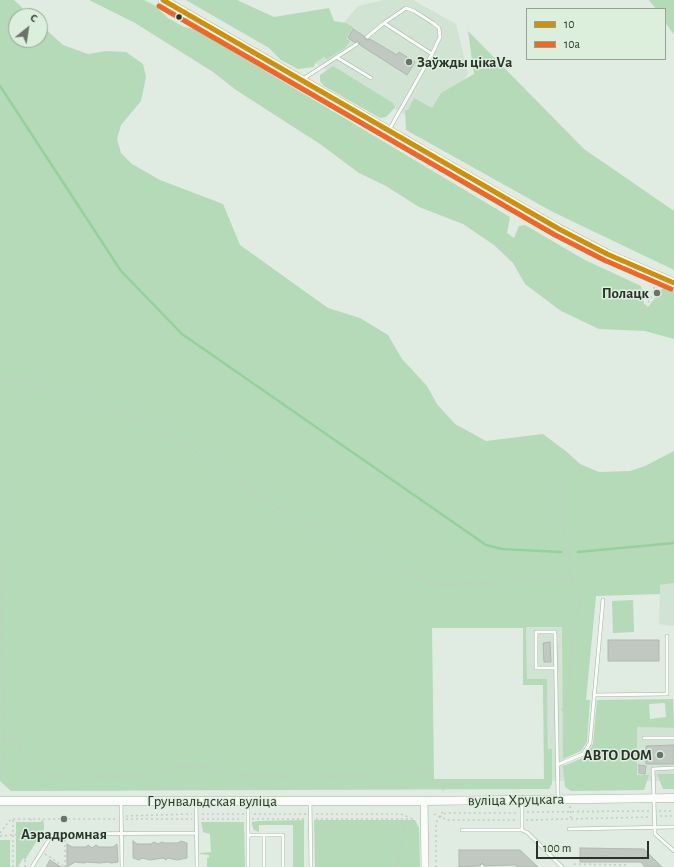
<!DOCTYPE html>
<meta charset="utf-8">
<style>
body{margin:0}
#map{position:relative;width:674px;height:867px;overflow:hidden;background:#e0ebe1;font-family:"Alegreya Sans",sans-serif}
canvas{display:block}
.legend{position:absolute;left:526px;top:8px;width:140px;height:52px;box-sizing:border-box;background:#dcefdd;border:1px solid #95a396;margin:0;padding:5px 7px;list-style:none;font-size:12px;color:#2b322b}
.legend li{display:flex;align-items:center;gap:8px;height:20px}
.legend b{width:20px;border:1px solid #95a396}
.north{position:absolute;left:8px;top:8px;width:40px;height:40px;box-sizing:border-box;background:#dcefdd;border:1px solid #95a396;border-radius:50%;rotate:30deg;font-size:11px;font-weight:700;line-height:16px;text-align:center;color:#2b322b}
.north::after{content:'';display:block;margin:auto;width:14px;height:18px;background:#6a736b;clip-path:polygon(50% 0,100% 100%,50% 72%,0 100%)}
.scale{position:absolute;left:536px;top:841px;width:113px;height:18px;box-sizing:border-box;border:2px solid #2b322b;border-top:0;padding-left:5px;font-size:12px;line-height:14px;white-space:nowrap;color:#2b322b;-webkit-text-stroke:3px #dcefdd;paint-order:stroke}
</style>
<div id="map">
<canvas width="674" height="867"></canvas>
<ul class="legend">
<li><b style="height:5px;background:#ce8f09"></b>10</li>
<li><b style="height:5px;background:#f26522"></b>10а</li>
</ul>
<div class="north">С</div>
<div class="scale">100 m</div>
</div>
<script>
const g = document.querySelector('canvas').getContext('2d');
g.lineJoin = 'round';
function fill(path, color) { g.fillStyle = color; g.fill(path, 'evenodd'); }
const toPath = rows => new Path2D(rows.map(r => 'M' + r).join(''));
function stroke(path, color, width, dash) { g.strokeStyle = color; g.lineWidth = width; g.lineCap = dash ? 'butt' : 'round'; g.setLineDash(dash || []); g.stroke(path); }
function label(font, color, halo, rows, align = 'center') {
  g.font = font + ' "Alegreya Sans",sans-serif'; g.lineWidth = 3; g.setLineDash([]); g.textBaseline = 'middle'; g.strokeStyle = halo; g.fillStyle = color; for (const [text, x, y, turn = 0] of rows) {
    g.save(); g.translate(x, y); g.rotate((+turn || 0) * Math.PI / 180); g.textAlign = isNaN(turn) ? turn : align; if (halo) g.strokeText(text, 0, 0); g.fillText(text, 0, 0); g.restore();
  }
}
fill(toPath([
 [383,0,413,0,456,24,468,73,433,131,311,61,358,6],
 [674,583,674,626,659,624,660,585],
 [564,626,564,781,549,781,547,679,527,679,526,627],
 [637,727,674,728,674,781,637,781]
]), '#d1e3d2');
fill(toPath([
 [0,0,14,0,31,16,16,16,16,40,40,40,40,24,63,45,88,54,106,51,126,52,143,64,146,77,141,101,121,125,117,139,121,153,132,164,160,180,223,204,240,245,328,308,360,318,388,335,402,359,427,386,437,404,455,424,486,441,543,434,567,452,580,464,599,472,630,471,645,466,674,451,674,583,660,585,660,594,596,596,586,700,590,700,587,742,581,751,563,759,562,627,526,627,527,679,547,679,548,749,552,749,552,784,549,789,11,791,0,781],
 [432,628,523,628,523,685,543,685,544,779,434,779],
 [89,0,144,0,154,5,168,18,184,27,195,29,510,217,507,233,514,238,519,226,525,225,585,260,641,286,644,304,648,307,663,288,674,291,674,339,645,331,599,329,561,311,525,284,513,263,494,245,463,224,419,207,386,186,359,173,320,144,236,90,213,72,135,23],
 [186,0,237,0,274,17,329,8,334,21,346,23,353,27,346,39,350,41,345,48,327,59,324,57,315,63,314,67,298,69,281,60,269,48],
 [649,0,674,0,674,35,665,22,665,9,656,9],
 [468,31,584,149,674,211,674,270,553,212,406,130,405,110,408,110,414,98,432,108,441,93,474,74],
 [333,66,393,103,395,107,390,113,386,117,380,118,324,86,320,81,320,75],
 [633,600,634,632,613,633,612,601],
 [673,699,674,728,637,727,637,775,649,775,644,790,571,791,565,787,563,766,585,757,593,744,597,700],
 [665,703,666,717,650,719,649,704],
 [657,774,674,774,674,789,663,789],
 [304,820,304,867,293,867,293,825,259,825,259,832,254,830,252,825,252,822,259,821],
 [314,820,415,820,419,828,420,867,315,867],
 [16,822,44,822,44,829,25,860,23,858,18,867,16,867],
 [201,822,244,822,245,867,207,867,207,858,209,858,209,855,200,854,200,853,211,852,210,834,203,832],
 [0,840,10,840,10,867,0,867]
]), '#b5dab8');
stroke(toPath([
 [0,86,121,271,182,334,486,545,502,549,561,552],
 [578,552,674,543]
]), '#96d19d', 2.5);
const building = toPath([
 [353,29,364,36,366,40,370,39,397,55,399,52,415,62,407,75,360,45,359,42,354,42,348,38,353,29],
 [608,640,659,640,659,661,608,661,608,640],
 [550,642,551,662,544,662,543,643,550,642],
 [674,745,674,764,646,764,646,746,674,745],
 [639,765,646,766,645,774,639,773,639,765],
 [133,841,137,844,151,844,154,842,158,844,162,842,164,843,178,843,181,841,187,843,187,858,177,860,168,858,166,860,163,858,150,860,142,858,139,860,133,858,133,841],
 [67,844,72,847,86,847,88,845,92,848,96,845,99,847,113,847,117,844,118,862,111,863,108,862,100,863,87,862,84,863,75,862,67,867,67,844],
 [580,848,644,849,662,867,645,867,641,862,580,862,580,848],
 [459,850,520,850,538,867,517,867,515,865,485,866,482,863,479,866,459,867,459,850],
 [50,860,61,867,46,867,50,860]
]);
fill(building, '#c0c8c1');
stroke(building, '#b0b8b1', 1);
const service = toPath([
 [384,23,406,8,414,11,433,23,439,28,440,37,432,54],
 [367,37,384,23,432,54,389,130],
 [338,58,371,78],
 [303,79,357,44],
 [556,668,536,668,536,632,555,632,558,798],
 [594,695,667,694,667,636],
 [644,738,674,738],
 [557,765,583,754,590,743,603,600],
 [674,768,653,769,655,834,674,851],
 [121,801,122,867],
 [310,801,311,867],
 [522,801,522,830],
 [196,802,197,867],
 [248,802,248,867],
 [569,829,674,827],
 [462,830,522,830,528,833,562,867],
 [248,835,283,835,283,867],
 [264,835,264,867],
 [32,867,50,838,55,834,197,833],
 [482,867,482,866]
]);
const tertiary = toPath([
 [424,801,425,867]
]);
const secondary = toPath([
 [0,801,424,801,674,798]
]);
const primary = toPath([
 [163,0,559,229,607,254,674,283]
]);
stroke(service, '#a9b1a9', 4);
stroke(tertiary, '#a9b1a9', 8);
stroke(secondary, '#a9b1a9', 9);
stroke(primary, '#a9b1a9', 10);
stroke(toPath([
 [637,319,651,298,655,284],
 [0,382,25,382,77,395,144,421,182,442,289,515,396,570,433,584,447,585,572,577],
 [0,481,0,545],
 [0,563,3,575,1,624,4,725,3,769,0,777],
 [562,710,566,704,574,623,580,600,569,570,569,544,563,527,563,482,574,468],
 [3,736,12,738,19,743,25,762,32,771,63,778,149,776,180,767,206,767,240,775,309,779,427,770,431,773,431,780,434,782,443,782,443,791],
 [570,806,571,819],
 [659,811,674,811],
 [527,812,649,811],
 [202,814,244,814],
 [254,814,306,814],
 [316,814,401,814,411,818],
 [434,814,447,820,516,820],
 [126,816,192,814],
 [660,816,674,816],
 [440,817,446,813,517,813],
 [126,819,192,819],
 [202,819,242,819],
 [252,819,306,819],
 [316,819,414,819],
 [526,820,650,817],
 [0,833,11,819,116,819],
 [0,836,23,834,30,828,31,819],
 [45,854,65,867],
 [574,864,626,865,628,867],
 [13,867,13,819],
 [25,867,25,853,29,839,37,826,44,819],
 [65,867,65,840],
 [397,867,407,819],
 [436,867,436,823,444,810]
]), '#c6cac6', 1.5, [2, 3]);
stroke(service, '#fafcfa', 3);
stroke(tertiary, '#fafcfa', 7);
stroke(secondary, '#fafcfa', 8);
stroke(primary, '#fafcfa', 9);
stroke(toPath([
 [163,0,559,229,607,254,674,283]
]), '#ce8f09', 5);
stroke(toPath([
 [159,6,555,235,604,260,671,289]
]), '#f26522', 5);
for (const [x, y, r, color] of [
 [179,17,3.5,"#2b322b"],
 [409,62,4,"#6a736b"],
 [657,293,4,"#6a736b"],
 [660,755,4,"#6a736b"],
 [64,819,4,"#6a736b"]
]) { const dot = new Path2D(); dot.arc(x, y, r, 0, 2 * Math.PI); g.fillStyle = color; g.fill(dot); stroke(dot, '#dcefdd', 1.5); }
label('bold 15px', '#2b322b', '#dcefdd', [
 ["Заўжды цікаVа",417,62,"left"],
 ["Полацк",649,293],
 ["АВТО DOM",652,755],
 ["Аэрадромная",64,834,"center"]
], 'right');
label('15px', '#2b322b', '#dcefdd', [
 ["вуліца Хруцкага",516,800,-1],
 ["Грунвальдская вуліца",212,801]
]);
</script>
